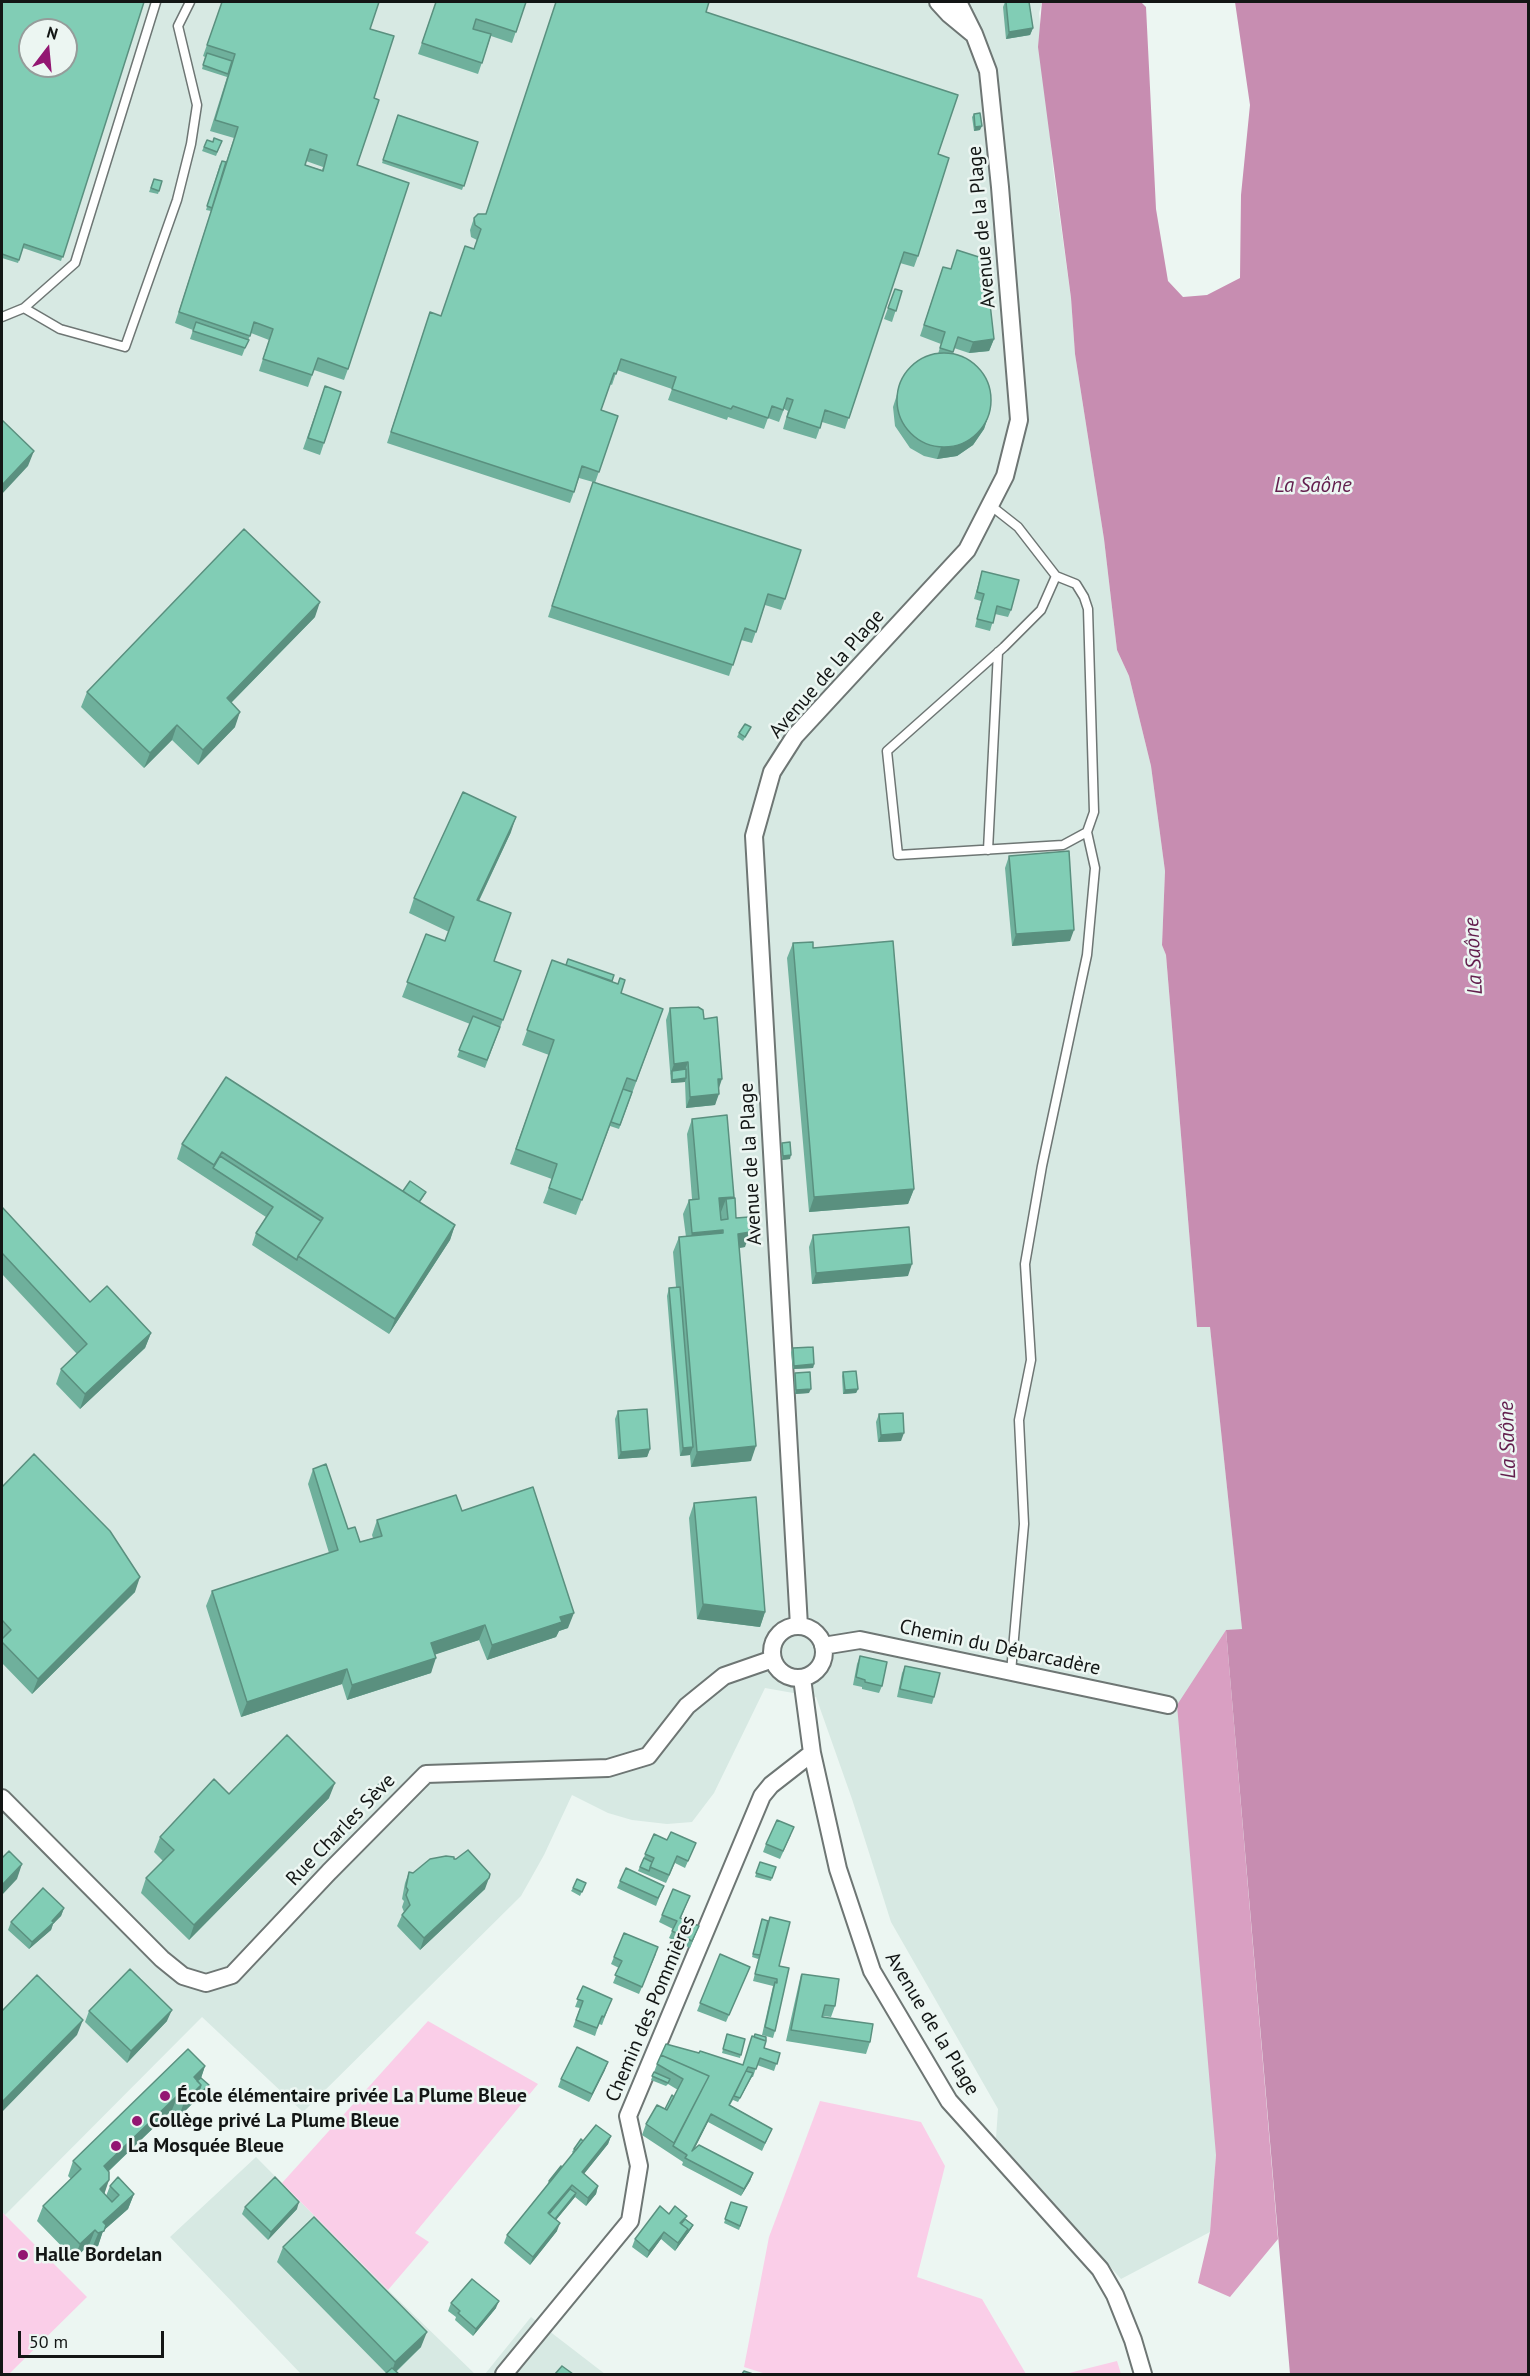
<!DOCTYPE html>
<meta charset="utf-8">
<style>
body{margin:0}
#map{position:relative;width:1530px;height:2376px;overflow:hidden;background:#ecf6f2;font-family:"PT Sans",sans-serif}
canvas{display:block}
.frame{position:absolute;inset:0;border:3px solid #131615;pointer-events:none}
.north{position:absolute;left:18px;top:18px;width:60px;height:60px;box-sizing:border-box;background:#ecf6f2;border:2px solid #959c9a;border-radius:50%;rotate:16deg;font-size:16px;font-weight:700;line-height:24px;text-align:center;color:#131615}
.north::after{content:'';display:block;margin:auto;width:21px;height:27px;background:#931772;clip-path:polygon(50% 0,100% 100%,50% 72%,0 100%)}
.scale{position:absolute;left:18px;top:2331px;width:146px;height:27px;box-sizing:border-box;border:3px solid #131615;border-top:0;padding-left:8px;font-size:18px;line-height:21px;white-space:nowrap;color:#131615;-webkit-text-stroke:4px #ecf6f2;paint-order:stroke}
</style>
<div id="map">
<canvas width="1530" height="2376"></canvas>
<div class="frame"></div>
<div class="north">N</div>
<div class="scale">50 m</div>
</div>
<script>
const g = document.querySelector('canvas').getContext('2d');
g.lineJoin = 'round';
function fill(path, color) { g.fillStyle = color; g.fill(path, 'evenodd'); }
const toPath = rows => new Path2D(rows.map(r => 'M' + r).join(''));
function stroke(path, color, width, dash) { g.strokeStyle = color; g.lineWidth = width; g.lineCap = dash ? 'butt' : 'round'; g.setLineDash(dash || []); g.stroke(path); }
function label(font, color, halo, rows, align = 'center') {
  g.font = font + ' "PT Sans",sans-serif'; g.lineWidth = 5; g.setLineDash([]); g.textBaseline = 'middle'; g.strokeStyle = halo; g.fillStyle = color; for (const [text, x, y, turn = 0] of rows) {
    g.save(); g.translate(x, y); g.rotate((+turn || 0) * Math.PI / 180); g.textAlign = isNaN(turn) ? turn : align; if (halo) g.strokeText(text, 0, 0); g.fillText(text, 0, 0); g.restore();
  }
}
fill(toPath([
 [2,2,1042,2,1039,13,1053,169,1071,298,1075,354,1104,539,1117,650,1129,676,1151,766,1165,871,1162,944,1166,955,1197,1327,1210,1326,1242,1629,1226,1630,1216,2155,1210,2232,1121,2279,996,2138,998,2109,891,1922,852,1799,816,1697,765,1688,714,1793,692,1822,667,1824,632,1820,608,1813,572,1795,544,1855,521,1896,303,2112,202,2017,5,2215,2,2212],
 [30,30,66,30,66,66,30,66],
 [256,2157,388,2290,475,2374,301,2374,170,2237],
 [531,2317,605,2374,485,2374]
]), '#d7e9e3');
fill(toPath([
 [428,2021,538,2084,415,2233,429,2242,388,2290,282,2183],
 [820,2101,921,2122,945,2166,917,2277,982,2299,1026,2374,766,2374,744,2367,769,2237],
 [2,2212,87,2297,9,2374,2,2374],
 [1117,2361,1121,2374,1065,2374]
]), '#facee8');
fill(toPath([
 [1226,1630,1278,2239,1230,2297,1198,2283,1210,2232,1216,2155,1177,1705]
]), '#d99fc2');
fill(toPath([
 [1042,2,1141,2,1146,7,1156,209,1168,281,1183,297,1207,295,1240,278,1241,195,1250,105,1235,2,1528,2,1528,2374,1290,2374,1226,1630,1242,1629,1210,1327,1197,1327,1166,955,1162,945,1165,871,1151,766,1129,676,1117,650,1104,539,1075,354,1071,298,1038,47]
]), '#c78db1');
const service = toPath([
 [24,308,60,329,125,347,177,200,191,144,197,105,178,26,190,2],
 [2,317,24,308,75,263,156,2],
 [990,505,1018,527,1056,576,1076,584,1084,597,1088,609,1094,812,1087,832,1063,845,898,855,887,751,1004,647,1041,610,1056,576],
 [988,850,998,652],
 [1011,1672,1024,1524,1019,1420,1031,1360,1025,1264,1042,1166,1087,955,1095,868,1087,832]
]);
const minor = toPath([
 [938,2,949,14,972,33],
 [799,1626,754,836,772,772,795,736,967,550,1005,476,1019,420,1000,187,988,71,974,34,958,2],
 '772 1652a26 26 0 1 1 52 0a26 26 0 1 1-52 0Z',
 [823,1646,860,1640,1168,1705],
 [802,1678,812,1753,838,1869,872,1971,949,2101,1100,2269,1115,2295,1133,2340,1143,2374],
 [2,1798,162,1959,183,1976,206,1983,232,1975,329,1872,426,1774,608,1768,648,1756,687,1706,724,1676,773,1659],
 [504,2374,630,2221,639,2166,628,2116,762,1796,771,1785,812,1753]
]);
stroke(service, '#6e7674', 11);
stroke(minor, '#6e7674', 20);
stroke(service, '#fff', 8);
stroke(minor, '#fff', 16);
fill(toPath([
 [2,2,144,2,61,261,23,248,18,263,2,258],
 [222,2,370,29,374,98,357,165,348,369,344,380,314,370,308,387,259,371,269,340,251,333,242,356,190,339,193,330,175,323,211,211,206,210,220,164,226,162,234,138,210,131,227,77,202,69,205,57,203,56],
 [306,161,323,167,322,170,305,165],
 [436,2,526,2,512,43,491,36,478,74,418,54],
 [1005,2,1029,2,1033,28,1030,35,1006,39,1003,7],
 [706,12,938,154,918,256,914,267,900,263,845,429,822,422,816,439,783,429,788,411,784,409,779,422,768,418,764,429,728,417,727,420,668,400,672,389,617,370,612,385,610,384,601,410,618,416,595,483,785,599,781,610,765,605,752,643,741,640,729,676,548,617,593,482,579,478,570,503,387,443,426,324,441,316,474,248,477,240,471,237,470,230,474,218,485,214],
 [974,114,980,130,974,131,972,117],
 [398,115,478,142,462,190,382,163],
 [207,140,213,142,222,141,216,156,202,151],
 [154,179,159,191,158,194,149,192],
 [943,267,994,339,989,351,969,353,954,348,952,354,988,417,984,429,973,445,957,456,937,459,924,456,910,448,895,426,893,407,902,379,938,354,941,344,920,336],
 [895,289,902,291,892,322,884,319],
 [325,386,324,443,320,455,303,449],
 [982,571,1011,610,1008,617,995,614,990,631,975,627,981,601,974,599],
 [315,617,231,703,235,727,198,765,172,740,144,768,81,707,87,692],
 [751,727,743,741,737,737,739,733],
 [511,832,479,901,494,961,521,971,485,1068,457,1057,470,1024,402,997,426,934,445,941,449,932,409,913,414,898],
 [1009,856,1070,941,1012,946,1005,868],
 [793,943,813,948,914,1189,908,1204,809,1212,787,958],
 [552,960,612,981,621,993,663,1009,619,1129,610,1126,576,1215,543,1203,552,1179,510,1164,549,1055,522,1045],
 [670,1008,704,1019,719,1089,715,1105,686,1108,685,1082,671,1083,666,1020],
 [692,1119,734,1197,736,1218,745,1247,739,1248,751,1461,691,1467,690,1455,680,1456,667,1296,669,1288,676,1287,673,1252,679,1237,686,1237,683,1214,689,1200,692,1199,687,1134],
 [782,1143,790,1159,782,1160,781,1147],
 [182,1144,424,1196,420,1202,455,1225,450,1240,389,1334,252,1245,256,1233,266,1217,177,1159],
 [2,1207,90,1302,151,1333,145,1348,80,1409,56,1384,61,1369,77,1354,2,1274],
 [813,1235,908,1276,812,1284,809,1247],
 [793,1348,814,1364,813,1368,793,1369,791,1352],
 [843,1372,858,1389,856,1393,843,1394,842,1376],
 [795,1373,809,1393,795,1394,794,1377],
 [618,1411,650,1449,647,1457,618,1459,615,1419],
 [879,1414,901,1441,878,1442,876,1422],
 [313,1469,348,1529,360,1542,373,1538,372,1535,377,1520,462,1511,568,1628,559,1631,556,1637,487,1660,479,1640,435,1654,431,1673,347,1700,342,1684,241,1717,206,1606,212,1591,329,1553,308,1484],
 [2,1487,135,1592,32,1694,2,1663],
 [694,1503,765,1612,760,1627,697,1619,689,1518],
 [860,1656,882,1686,879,1693,862,1689,862,1687,853,1685,857,1664],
 [905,1666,934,1697,932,1704,897,1697,902,1673],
 [377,1786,388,1787,381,1794,376,1789],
 [229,1794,329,1798,189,1940,141,1893,146,1878,163,1861,154,1852,160,1837],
 [654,1834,667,1840,696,1843,685,1868,675,1863,666,1883,638,1871],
 [791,1835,780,1859,763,1852,766,1844],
 [454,1859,485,1889,420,1950,397,1926,402,1915,404,1912,402,1907,404,1901,402,1899,405,1883,409,1872,413,1873],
 [760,1862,772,1878,771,1881,755,1877],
 [620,1881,661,1893,656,1906,617,1888],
 [586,1883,580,1896,571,1891,573,1888],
 [690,1896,681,1918,699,1926,690,1948,669,1938,673,1929,659,1922,662,1915],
 [64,1908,61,1916,53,1924,51,1930,29,1949,8,1930,11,1922],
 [761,1923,779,1966,775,2031,773,2038,762,2035,773,1986,753,1981,759,1958,758,1959,752,1957],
 [624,1933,656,1954,639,1994,613,1983,619,1968,611,1964],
 [720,1954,750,1967,726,2022,697,2011],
 [801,1974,835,2006,831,2017,823,2016,870,2042,866,2054,786,2041],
 [583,1986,609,2006,602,2025,599,2024,595,2036,573,2027,580,2008,575,2007],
 [89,2011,167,2021,127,2063,85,2022],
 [727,2034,745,2039,740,2058,722,2053],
 [764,2048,780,2053,774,2071,757,2065,753,2077,752,2077,738,2102,733,2100,730,2105,772,2129,762,2151,708,2122,694,2150,753,2173,750,2181,741,2196,682,2165,683,2162,642,2135,646,2124,665,2109,674,2097,678,2090,668,2084,666,2086,651,2080,657,2064,743,2065],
 [205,2066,201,2078,209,2085,207,2089,179,2117,172,2110,109,2171,104,2194,106,2196,110,2186,134,2194,128,2209,103,2231,98,2246,92,2248,89,2245,74,2259,37,2221,43,2206,71,2179,68,2176,73,2161],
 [605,2070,589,2102,558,2087,561,2079],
 [611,2136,608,2144,584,2174,598,2186,596,2194,586,2206,575,2197,556,2220,557,2231,530,2265,504,2243,507,2235,547,2185,549,2181,562,2167,573,2153,572,2152,574,2149,583,2141],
 [731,2202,747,2207,739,2230,724,2223],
 [245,2207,297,2209,268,2240,242,2214],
 [687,2216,685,2219,693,2225,691,2229,675,2251,661,2239,647,2258,632,2247,635,2239],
 [283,2247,421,2347,396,2372,386,2373,277,2262],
 [451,2303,496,2308,473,2336,455,2320,456,2317,448,2311]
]), '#6fb09c');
fill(toPath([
 [1033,28,1030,35,1006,39,1009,32],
 [982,126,980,130,974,131,975,127],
 [994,339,989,351,969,353,973,342],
 [988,417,984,429,973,445,957,456,937,459,941,447],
 [34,451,28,466,2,494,2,485],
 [320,602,315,617,221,713,227,698],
 [240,712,235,727,198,765,203,750],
 [177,725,172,740,144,768,150,753],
 [516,817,511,832,472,915,477,900],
 [1074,930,1070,941,1012,946,1016,934],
 [688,1062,684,1073,672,1071,670,1075,674,1064],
 [686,1078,685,1082,671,1083,672,1080],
 [718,1079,722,1079,718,1091],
 [719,1094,715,1105,686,1108,690,1097],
 [791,1155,790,1159,782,1160,783,1156],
 [914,1189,908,1204,809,1212,814,1197],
 [734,1197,729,1212,726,1199,721,1212,719,1198],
 [455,1225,450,1240,389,1334,395,1319],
 [723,1230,717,1245,687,1247,692,1233],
 [750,1232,745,1247,732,1249,738,1234],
 [912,1264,908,1276,812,1284,816,1273],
 [151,1333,145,1348,80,1409,85,1394],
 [814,1364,813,1368,793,1369,794,1366],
 [811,1389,809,1393,795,1394,796,1390],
 [858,1389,856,1393,843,1394,845,1390],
 [904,1433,901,1441,878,1442,881,1435],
 [756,1446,751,1461,691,1467,697,1452],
 [693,1447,690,1455,680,1456,683,1448],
 [650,1449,647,1457,618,1459,621,1452],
 [140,1577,135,1592,32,1694,38,1679],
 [703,1604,765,1612,760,1627,697,1619],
 [574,1613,568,1628,559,1631,556,1637,487,1660,492,1645,560,1617],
 [485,1625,479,1640,425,1658,431,1643],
 [436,1658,431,1673,347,1700,352,1685],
 [347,1669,342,1684,241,1717,247,1702],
 [335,1783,329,1798,189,1940,194,1925],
 [389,1783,388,1787,381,1794,382,1790],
 [22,1864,17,1879,2,1895,2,1885],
 [489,1878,485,1889,420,1950,424,1938],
 [64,1908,61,1916,53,1924,51,1930,29,1949,32,1942],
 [172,2010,167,2021,127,2063,131,2051],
 [83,2020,77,2035,2,2112,2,2102],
 [608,2062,605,2070,589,2102,592,2094],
 [205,2066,200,2081,191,2090,194,2077],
 [201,2085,209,2085,207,2089,179,2117,184,2102],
 [178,2095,172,2110,98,2181,104,2166],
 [711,2114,708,2122,689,2159,692,2151],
 [611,2136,608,2144,579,2180,582,2172],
 [753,2173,750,2181,741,2196,744,2189],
 [109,2180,104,2195,100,2189],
 [572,2185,569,2193,548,2218,548,2213],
 [598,2186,596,2194,586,2206,588,2198],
 [576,2193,575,2197,551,2226,553,2222],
 [134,2194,128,2209,103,2231,98,2246,92,2248,103,2222],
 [299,2202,297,2209,268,2240,271,2232],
 [560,2223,557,2231,530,2265,533,2257],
 [693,2225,691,2229,675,2251,678,2243,688,2229],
 [95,2230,89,2245,74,2259,80,2244],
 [664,2232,661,2239,647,2258,649,2251],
 [499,2301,496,2308,473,2336,476,2329],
 [427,2332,421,2347,393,2374,391,2374,395,2362]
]), '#5a907f');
const building = toPath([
 [2,2,144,2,63,257,24,244,19,260,2,254,2,2],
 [30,30,66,30,66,66,30,66,30,30],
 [222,2,379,2,370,29,394,36,374,98,379,100,357,165,409,183,348,369,318,358,312,375,263,359,273,329,254,322,250,336,179,312,238,127,215,120,235,54,207,45,222,2],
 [310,149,327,155,323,171,305,165,310,149],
 [436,2,526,2,516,32,476,19,473,29,491,34,482,63,422,43,436,2],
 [556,2,709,2,706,12,958,95,938,154,949,158,918,256,904,252,849,418,825,410,820,428,787,417,793,400,787,398,783,410,772,406,768,418,733,406,731,409,672,389,676,377,621,359,616,374,614,373,601,410,618,416,599,472,582,466,574,492,391,432,430,312,441,316,465,246,474,249,481,229,475,225,474,218,478,214,486,214,556,2],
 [1006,2,1029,2,1033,28,1009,32,1006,2],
 [207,53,232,61,228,74,203,65,207,53],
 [980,113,982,126,975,127,974,114,980,113],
 [398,115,478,142,464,186,383,160,398,115],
 [214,138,222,141,217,152,204,147,207,140,213,142,214,138],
 [222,161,226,162,212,208,207,206,222,161],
 [154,179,162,181,159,191,151,188,154,179],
 [957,250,985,259,994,339,973,342,958,337,953,352,940,348,945,332,924,325,943,267,951,269,957,250],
 [895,289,902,291,896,311,888,308,895,289],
 [196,322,249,340,245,348,193,331,196,322],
 '897 400a47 47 0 1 1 94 0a47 47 0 1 1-94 0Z',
 [325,386,341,392,324,443,308,438,325,386],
 [2,420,34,451,2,485,2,420],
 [593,482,801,550,785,599,768,594,756,632,745,628,733,665,552,606,593,482],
 [244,529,320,602,227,698,240,712,203,750,177,725,150,753,87,692,244,529],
 [982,571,1019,580,1011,610,997,606,993,623,977,619,984,594,977,592,982,571],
 [745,724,751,727,745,737,739,733,745,724],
 [463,792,516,817,477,900,511,913,494,961,521,971,503,1020,407,982,426,934,445,941,454,917,414,898,463,792],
 [1069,851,1074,930,1016,934,1009,856,1069,851],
 [893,941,914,1189,814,1197,793,943,813,942,813,948,893,941],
 [568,959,614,975,612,981,566,965,568,959],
 [552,960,618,984,620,978,625,980,621,993,663,1009,636,1081,627,1078,582,1200,549,1188,557,1164,516,1149,554,1040,527,1030,552,960],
 [698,1007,703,1010,704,1019,717,1017,722,1079,718,1079,719,1094,690,1097,688,1062,674,1064,670,1008,698,1007],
 [473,1016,500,1027,487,1060,459,1050,473,1016],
 [686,1069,686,1078,672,1080,672,1071,686,1069],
 [226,1077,455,1225,395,1319,298,1256,323,1218,222,1152,214,1165,182,1144,226,1077],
 [623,1089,632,1092,620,1125,611,1122,623,1089],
 [727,1115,734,1197,719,1198,721,1220,728,1219,726,1199,735,1198,736,1218,749,1217,750,1232,738,1234,756,1446,697,1452,679,1237,723,1233,723,1230,692,1233,689,1200,699,1199,692,1119,727,1115],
 [790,1142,791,1155,783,1156,782,1143,790,1142],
 [220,1156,321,1221,298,1256,297,1260,256,1233,273,1207,213,1168,220,1156],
 [410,1181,426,1192,419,1202,403,1191,410,1181],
 [2,1207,90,1302,107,1286,151,1333,85,1394,61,1369,87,1344,2,1253,2,1207],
 [909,1227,912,1264,816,1273,813,1235,909,1227],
 [680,1287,693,1447,683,1448,669,1288,680,1287],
 [813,1347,814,1364,794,1366,793,1348,813,1347],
 [856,1371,858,1389,845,1390,843,1372,856,1371],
 [810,1372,811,1389,796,1390,795,1373,810,1372],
 [647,1409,650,1449,621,1452,618,1411,647,1409],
 [903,1413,904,1433,881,1435,879,1414,903,1413],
 [34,1454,110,1531,140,1577,38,1679,2,1642,2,1639,11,1630,2,1620,2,1487,34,1454],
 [326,1464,348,1529,355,1527,360,1542,382,1536,377,1520,456,1495,462,1511,533,1487,574,1613,560,1617,562,1622,492,1645,485,1625,431,1643,436,1658,352,1685,347,1669,247,1702,212,1591,338,1550,313,1469,326,1464],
 [756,1497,765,1612,703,1604,694,1503,756,1497],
 [860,1656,887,1662,882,1686,865,1682,865,1680,856,1677,860,1656],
 [905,1666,940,1673,934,1697,900,1689,905,1666],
 [287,1735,335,1783,194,1925,146,1878,174,1850,160,1837,214,1779,229,1794,287,1735],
 [384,1778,389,1783,382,1790,377,1786,384,1778],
 [777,1820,794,1827,783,1851,766,1844,777,1820],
 [671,1832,696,1843,688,1861,677,1856,669,1875,650,1867,654,1858,645,1854,654,1834,667,1840,671,1832],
 [468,1850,490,1874,489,1878,424,1938,402,1915,410,1905,406,1895,408,1890,406,1887,409,1872,413,1873,430,1859,446,1856,454,1857,454,1859,456,1859,468,1850],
 [9,1851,22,1864,2,1885,2,1858,9,1851],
 [644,1858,652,1862,649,1871,640,1867,644,1858],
 [760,1862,776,1867,772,1878,756,1873,760,1862],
 [626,1868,664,1886,658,1898,620,1881,626,1868],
 [577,1879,586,1883,582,1892,573,1888,577,1879],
 [43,1888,64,1908,52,1921,54,1922,32,1942,11,1922,43,1888],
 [673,1889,690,1896,680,1918,699,1926,692,1941,672,1931,677,1921,662,1915,673,1889],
 [770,1917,790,1922,779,1966,789,1968,775,2031,765,2027,775,1982,777,1983,777,1979,755,1974,770,1917],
 [762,1919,768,1921,760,1955,753,1954,762,1919],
 [624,1933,658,1947,642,1987,615,1975,622,1961,614,1957,624,1933],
 [720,1954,750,1967,729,2015,700,2003,720,1954],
 [130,1969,172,2010,131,2051,89,2011,130,1969],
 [802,1974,839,1979,835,2006,825,2005,822,2017,873,2024,870,2042,791,2030,802,1974],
 [37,1975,83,2020,2,2102,2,2011,37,1975],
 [583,1986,612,1999,604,2017,602,2016,597,2028,576,2020,583,2001,577,1999,583,1986],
 [727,2034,745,2039,741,2055,723,2049,727,2034],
 [755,2034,766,2037,766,2041,754,2037,755,2034],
 [752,2036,766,2041,764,2048,780,2053,777,2064,760,2058,756,2069,748,2067,729,2105,772,2129,765,2143,711,2114,692,2151,699,2145,753,2173,744,2189,685,2158,687,2155,673,2146,709,2076,661,2055,666,2044,699,2053,700,2051,743,2065,752,2036],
 [577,2047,608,2062,592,2094,561,2079,577,2047],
 [188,2049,205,2066,194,2077,201,2085,184,2102,178,2095,104,2166,109,2172,109,2180,100,2189,112,2202,119,2195,110,2186,118,2177,134,2194,103,2222,106,2225,104,2231,98,2233,95,2230,80,2244,43,2206,81,2169,73,2161,188,2049],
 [661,2055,709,2076,674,2143,646,2124,657,2105,667,2110,683,2079,657,2064,661,2055],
 [746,2071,753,2073,740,2098,734,2096,746,2071],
 [654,2072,670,2079,668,2083,652,2076,654,2072],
 [201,2078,209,2085,197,2096,201,2085,197,2081,201,2078],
 [672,2095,674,2097,667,2110,665,2109,672,2095],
 [596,2125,611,2136,582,2172,598,2186,588,2198,572,2185,548,2213,560,2223,533,2257,507,2235,596,2125],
 [581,2139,583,2141,576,2150,574,2149,581,2139],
 [561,2166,562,2167,550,2182,549,2181,561,2166],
 [275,2177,299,2202,271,2232,245,2207,275,2177],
 [570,2189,576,2193,555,2219,549,2214,570,2189],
 [731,2202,747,2207,740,2226,725,2219,731,2202],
 [660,2206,669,2214,675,2206,687,2216,680,2223,688,2229,678,2243,664,2232,649,2251,635,2239,660,2206],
 [314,2217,427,2332,395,2362,283,2247,314,2217],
 [685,2219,693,2225,687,2233,688,2229,681,2224,685,2219],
 [472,2279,499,2301,476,2329,458,2313,460,2311,451,2303,472,2279],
 [562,2366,573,2374,555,2374,562,2366],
 [392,2368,399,2374,385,2374,392,2368],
 [744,2371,753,2374,742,2374,744,2371]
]);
fill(building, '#81cdb5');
stroke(building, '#5a907f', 1.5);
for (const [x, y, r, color] of [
 [165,2096,6,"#931772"],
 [137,2121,6,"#931772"],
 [116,2146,6,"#931772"],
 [23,2255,6,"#931772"]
]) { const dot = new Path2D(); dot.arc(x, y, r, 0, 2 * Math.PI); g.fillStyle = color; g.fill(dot); stroke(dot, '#ecf6f2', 2); }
label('20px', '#131615', '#ecf6f2', [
 ["Avenue de la Plage",982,227,-95],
 ["Avenue de la Plage",827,674,-49],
 ["Avenue de la Plage",751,1164,-93],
 ["Chemin du Débarcadère",1000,1648,12],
 ["Rue Charles Sève",341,1830,-46],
 ["Chemin des Pommières",651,2009,-67],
 ["Avenue de la Plage",932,2024,59]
]);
label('bold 20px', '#131615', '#ecf6f2', [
 ["École élémentaire privée La Plume Bleue",177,2096],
 ["Collège privé La Plume Bleue",149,2121],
 ["La Mosquée Bleue",128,2146],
 ["Halle Bordelan",35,2255]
], 'left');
label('italic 21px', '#621e4d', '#ecf6f2', [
 ["La Saône",1313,486],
 ["La Saône",1474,956,-93],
 ["La Saône",1508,1440,-92]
]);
</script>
